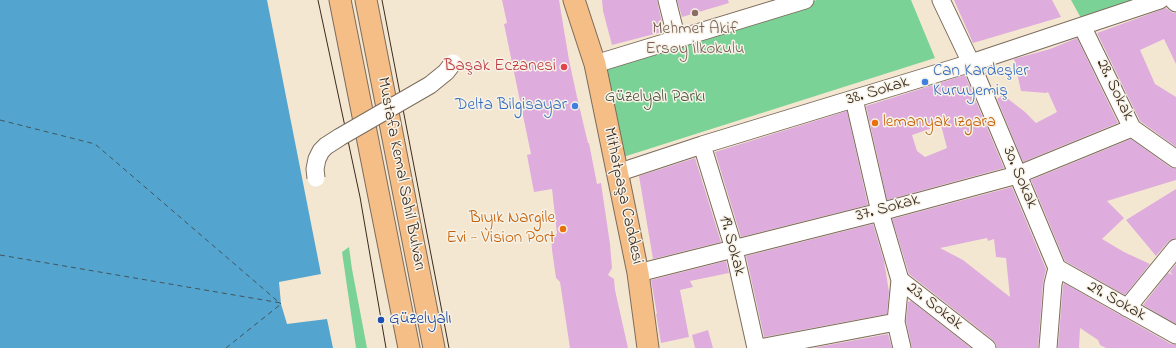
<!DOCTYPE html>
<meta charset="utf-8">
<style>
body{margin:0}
canvas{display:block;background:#f4e7d1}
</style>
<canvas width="1176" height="348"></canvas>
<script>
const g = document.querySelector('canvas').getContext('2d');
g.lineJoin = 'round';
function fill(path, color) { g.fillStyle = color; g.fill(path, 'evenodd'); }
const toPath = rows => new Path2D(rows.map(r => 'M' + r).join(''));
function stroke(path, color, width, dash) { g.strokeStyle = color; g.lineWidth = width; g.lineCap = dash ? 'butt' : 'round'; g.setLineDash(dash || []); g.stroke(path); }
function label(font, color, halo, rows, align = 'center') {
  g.font = font + ' "Indie Flower",sans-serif'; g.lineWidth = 3; g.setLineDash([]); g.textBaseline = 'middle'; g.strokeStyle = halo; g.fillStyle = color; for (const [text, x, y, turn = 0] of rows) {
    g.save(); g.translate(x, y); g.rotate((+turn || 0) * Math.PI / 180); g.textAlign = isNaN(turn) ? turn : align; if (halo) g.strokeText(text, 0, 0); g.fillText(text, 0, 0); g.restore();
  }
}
fill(toPath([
 [817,0,911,0,935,58,620,158,601,66],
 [1071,0,1133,0,1082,20],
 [349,247,352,269,367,348,356,348,342,252]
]), '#7bd297');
fill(toPath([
 [0,0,267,0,321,274,279,282,281,304,287,324,327,319,333,348,0,348]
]), '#53a4ce');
stroke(toPath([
 [0,120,95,144,281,304],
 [0,255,281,303],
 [226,348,281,304]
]), '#43555c', 1, [5, 4]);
fill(toPath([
 [502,0,559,0,569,60,577,97,588,143,589,143,597,184,601,183,610,244,612,268,608,275,614,279,615,290,628,348,570,348,560,282,556,278,552,250,551,235,557,234,552,189,534,192,527,155,531,154,504,24,507,23],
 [602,0,657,0,662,23,660,24,662,32,612,45,603,11],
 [677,0,728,0,729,3,682,17],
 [954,0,1052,0,1061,17,973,43],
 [1166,8,1173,13,1176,13,1176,64,1164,39,1140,50,1155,84,1176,97,1176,147,1140,121,1097,33],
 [1077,38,1118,123,1023,162,997,99,1003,95,1025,112,1036,123,1057,112,1048,92,1046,93,1021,91,1014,59,1050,49],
 [965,75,1004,168,887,200,866,106],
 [941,125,947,148,925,157,917,151,912,135],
 [847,111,868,205,741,237,715,152],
 [1131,139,1170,167,1176,169,1176,180,1107,201,1124,218,1102,239,1124,252,1150,264,1125,295,1065,261,1031,180],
 [695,158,721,242,653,259,639,176],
 [1012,187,1046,269,1043,283,1038,348,997,348,996,344,993,340,909,274,892,219],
 [987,238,988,241,994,239,996,257,1006,258,1010,297,963,260,940,248],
 [1176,189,1176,238,1172,239,1168,242,1156,256,1126,220],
 [873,224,884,261,889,292,887,314,764,337,746,256],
 [726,261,729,273,690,281,693,287,680,290,689,337,661,343,656,314,657,314,651,280],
 [1176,264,1176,324,1143,305,1168,273,1173,275,1170,272],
 [1064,283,1171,344,1176,345,1176,348,1106,348,1100,345,1098,340,1080,328,1079,348,1058,348,1063,286],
 [911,301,971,348,912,348,906,321,908,302],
 [708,330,713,348,695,348,692,335],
 [888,334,892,348,813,348]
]), '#deadde');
const minor = toPath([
 [667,0,677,40],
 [941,0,971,63,1057,268],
 [1173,0,1176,3],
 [1082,26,1132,128,1176,159],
 [595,64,805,0],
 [854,99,880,212,900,280,896,322,902,348],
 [702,145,734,249,756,348],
 [617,173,702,145,971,63,1160,0],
 [1057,268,1176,335],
 [638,273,880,212,1017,175,1132,128],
 [900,280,987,348],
 [1127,308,1176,248],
 [759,348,896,322],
 [1048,348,1053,284,1057,268]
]);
const major = toPath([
 [340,0,409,348],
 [366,0,434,348],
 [574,0,595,64,638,273,648,348]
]);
stroke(minor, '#7c6c5d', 19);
stroke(major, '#7c6c5d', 23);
stroke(minor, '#fff', 17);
stroke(major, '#f6be87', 21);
stroke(toPath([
 [318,0,360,197,386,348],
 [382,0,449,348]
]), '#3b2a1e', 1);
const minorBridge = toPath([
 [316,178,315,169,317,159,321,151,326,146,340,137,430,85,446,72,453,63]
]);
stroke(minorBridge, '#7c6c5d', 19, []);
stroke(minorBridge, '#fff', 17);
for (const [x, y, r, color] of [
 [695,13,4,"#8d6e63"],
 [564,67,4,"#e0444e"],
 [925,82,4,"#3f7fe0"],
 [575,106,4,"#3f7fe0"],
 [875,123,4,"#e8710a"],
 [563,229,4,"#e8710a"],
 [381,320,4,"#1a4fb4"]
]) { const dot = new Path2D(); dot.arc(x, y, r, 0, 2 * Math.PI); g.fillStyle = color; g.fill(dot); stroke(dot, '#f7f3e8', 1.5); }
label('17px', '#785e54', '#f7f3e8', [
 ["Mehmet Akif",695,30],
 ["Ersoy İlkokulu",695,50]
]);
label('17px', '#be3a42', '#f7f3e8', [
 ["Başak Eczanesi",556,67]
], 'right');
label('17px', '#366cbe', '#f7f3e8', [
 ["Can Kardeşler",933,72],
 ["Kuruyemiş",933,92],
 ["Delta Bilgisayar",567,106,"right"]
], 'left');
label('17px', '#3b2a1e', '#f7f3e8', [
 ["28. Sokak",1114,90,64],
 ["38. Sokak",878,92,-17],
 ["Mustafa Kemal Sahil Bulvarı",400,174,79],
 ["30. Sokak",1019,178,67],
 ["Mithatpaşa Caddesi",622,196,78],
 ["37. Sokak",888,209,-15],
 ["19. Sokak",731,246,75],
 ["29. Sokak",1116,302,29],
 ["23. Sokak",934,307,38]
]);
label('17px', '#4b543c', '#f7f3e8', [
 ["Güzelyalı Parkı",655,98]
]);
label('17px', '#c56008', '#f7f3e8', [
 ["lemanyak ızgara",883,123],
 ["Bıyık Nargile",555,219,"right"],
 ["Evi - Vision Port",555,239,"right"]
], 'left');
label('17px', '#164399', '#f7f3e8', [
 ["Güzelyalı",389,320]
], 'left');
</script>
